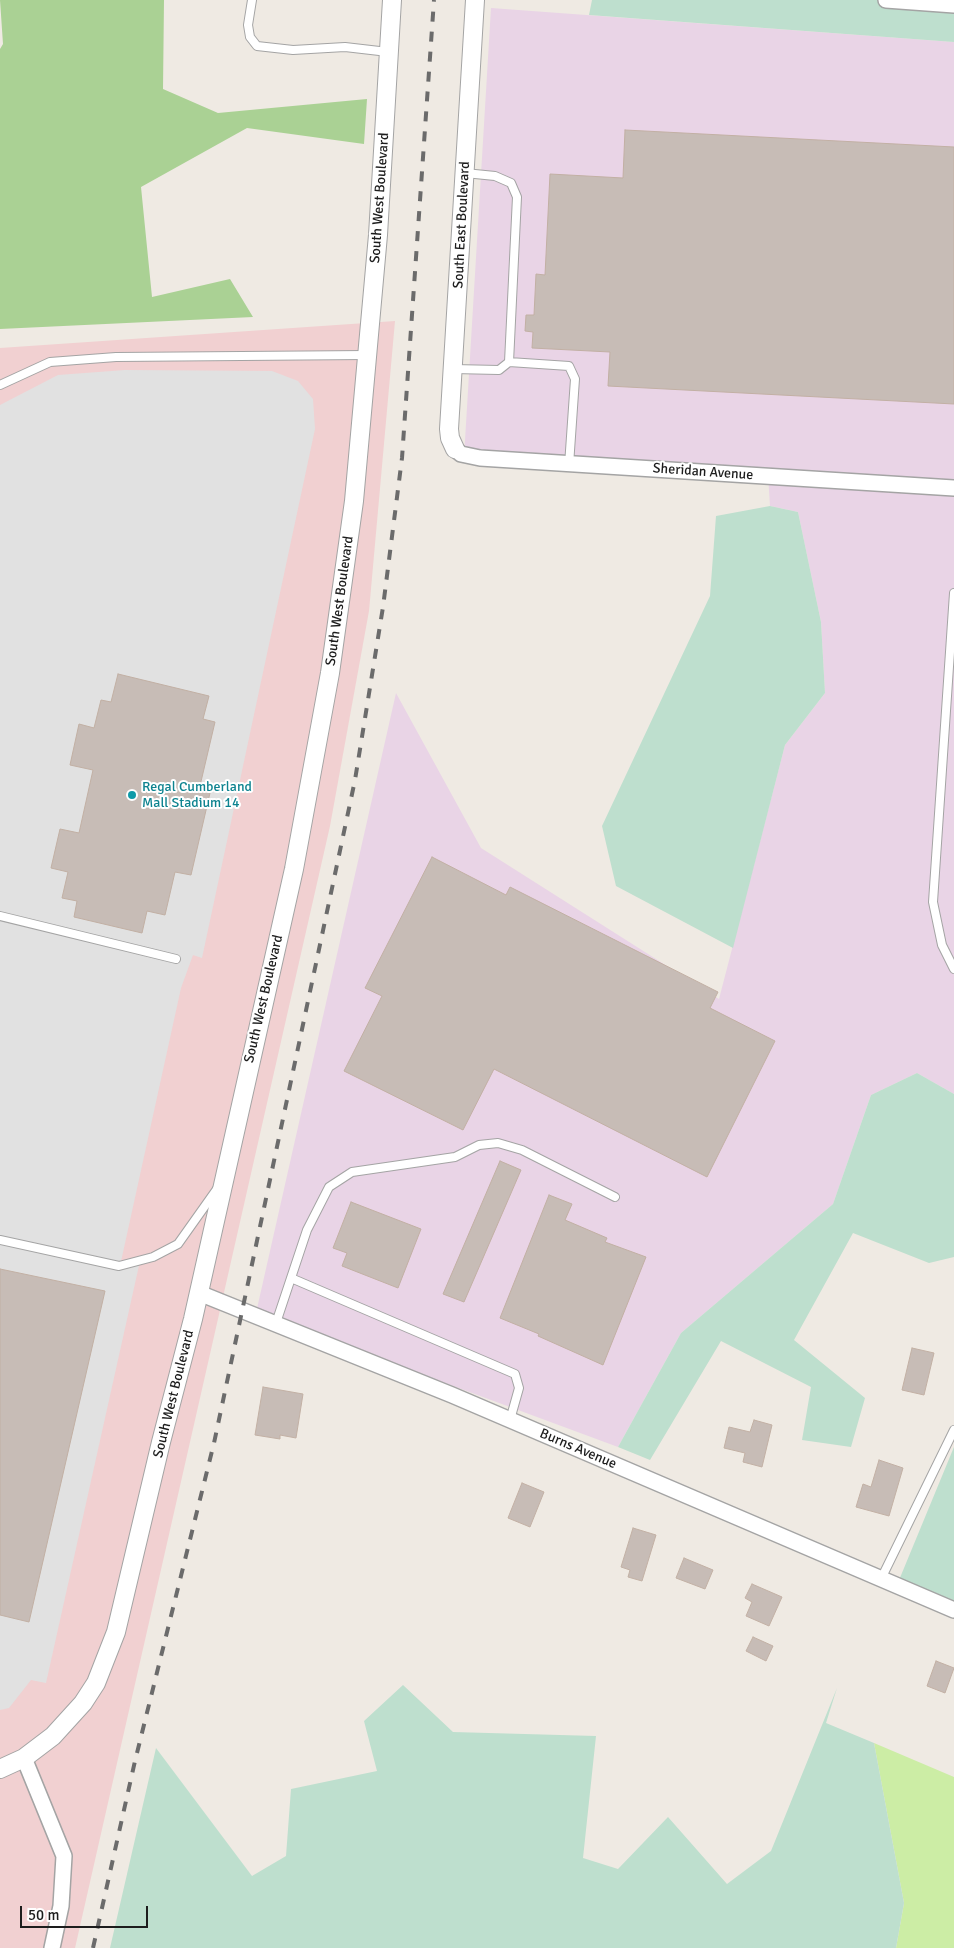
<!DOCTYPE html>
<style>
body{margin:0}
#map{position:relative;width:954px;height:1948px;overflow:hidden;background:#efeae3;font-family:Signika,sans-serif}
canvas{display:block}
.scale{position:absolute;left:20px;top:1906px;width:128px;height:22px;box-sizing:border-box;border:2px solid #1d1d1d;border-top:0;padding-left:6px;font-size:15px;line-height:18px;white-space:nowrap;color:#1d1d1d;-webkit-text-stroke:4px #fff;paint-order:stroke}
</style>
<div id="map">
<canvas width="954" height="1948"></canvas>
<div class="scale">50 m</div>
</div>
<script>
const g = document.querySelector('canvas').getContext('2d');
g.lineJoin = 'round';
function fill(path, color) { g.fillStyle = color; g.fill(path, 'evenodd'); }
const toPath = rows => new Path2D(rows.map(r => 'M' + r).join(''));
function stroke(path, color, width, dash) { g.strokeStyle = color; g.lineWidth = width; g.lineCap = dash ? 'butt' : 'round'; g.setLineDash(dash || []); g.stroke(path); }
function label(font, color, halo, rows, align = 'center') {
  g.font = font + ' Signika,sans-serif'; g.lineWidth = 4; g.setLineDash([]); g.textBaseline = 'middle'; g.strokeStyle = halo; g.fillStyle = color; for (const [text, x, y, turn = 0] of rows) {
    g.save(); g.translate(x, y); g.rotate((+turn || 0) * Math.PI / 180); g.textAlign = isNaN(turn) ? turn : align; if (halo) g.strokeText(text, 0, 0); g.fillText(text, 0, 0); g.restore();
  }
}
fill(toPath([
 [395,321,369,611,330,826,75,1948,0,1948,0,348]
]), '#f1d0d1');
fill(toPath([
 [491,8,954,42,954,1094,917,1073,871,1095,833,1204,681,1333,618,1447,256,1313,396,693,481,848,719,999,785,745,825,693,821,622,798,512,770,506,768,474,464,457]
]), '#e9d4e6');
fill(toPath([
 [874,1743,954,1777,954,1948,896,1948,904,1903]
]), '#cceda5');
fill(toPath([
 [0,0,164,0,163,89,218,113,367,99,364,144,247,128,141,187,152,297,230,279,253,317,0,329,0,49,3,44]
]), '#aad194');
fill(toPath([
 [592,0,954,0,954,42,589,15],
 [770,506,798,512,821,622,825,693,785,745,733,948,616,886,602,826,710,596,716,516],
 [917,1073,954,1094,954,1257,929,1263,853,1233,794,1340,865,1398,851,1447,802,1440,811,1387,721,1341,650,1460,618,1447,681,1333,833,1204,871,1095],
 [954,1447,954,1609,897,1585],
 [403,1685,453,1732,596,1736,583,1858,618,1869,668,1817,727,1884,771,1851,837,1688,826,1723,874,1743,904,1903,896,1948,110,1948,156,1748,252,1876,286,1856,291,1789,377,1771,364,1721]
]), '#bedfce');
fill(toPath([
 [125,370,272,371,298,381,313,399,315,429,202,958,193,955,181,988,120,1266,140,1261,46,1683,31,1680,9,1708,0,1710,0,405,58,375]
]), '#e1e1e1');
const building = toPath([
 [625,130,954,147,954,404,608,386,610,352,532,348,533,332,525,331,526,315,534,315,536,274,545,275,550,174,623,178,625,130],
 [118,674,209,696,203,719,215,722,199,790,210,793,191,875,175,872,165,915,147,911,142,933,74,917,77,901,62,898,68,872,51,868,60,829,79,833,93,770,70,765,79,724,94,728,101,700,111,702,118,674],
 [432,857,506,895,510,887,718,992,710,1008,775,1041,707,1177,494,1069,463,1130,344,1071,382,996,365,988,432,857],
 [500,1161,521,1170,464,1302,443,1294,500,1161],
 [549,1195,572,1204,565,1220,607,1238,605,1242,646,1257,603,1365,538,1336,539,1334,500,1318,549,1195],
 [351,1202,421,1229,398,1288,342,1266,347,1253,333,1248,351,1202],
 [0,1269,105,1291,29,1622,0,1615,0,1269],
 [912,1348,934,1353,924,1395,902,1390,912,1348],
 [263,1387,303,1394,296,1438,280,1435,280,1439,255,1435,263,1387],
 [754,1420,772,1425,762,1467,743,1462,745,1453,724,1448,729,1427,750,1432,754,1420],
 [879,1460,903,1468,889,1516,856,1507,863,1484,871,1487,879,1460],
 [522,1483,544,1492,530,1527,508,1518,522,1483],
 [633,1528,656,1535,642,1581,628,1577,630,1570,621,1567,633,1528],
 [684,1558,713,1570,705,1589,676,1578,684,1558],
 [752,1584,782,1597,769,1626,746,1616,752,1602,745,1598,752,1584],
 [753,1637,773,1646,766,1661,746,1651,753,1637],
 [936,1661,954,1668,945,1693,927,1686,936,1661]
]);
fill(building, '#c7bcb6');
stroke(building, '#c2b0a4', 1);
const service = toPath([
 [252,0,248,25,250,37,257,46,293,50,345,47,388,52],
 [465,173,495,176,511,183,517,197,509,362],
 [453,369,499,370,509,362,569,366,575,379,569,465],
 [0,385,50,362,116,357,367,355],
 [954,593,933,902,942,945,954,969],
 [0,916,176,959],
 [0,1240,119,1266,153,1257,178,1244,217,1189],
 [291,1278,515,1374,519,1388,510,1420],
 [276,1323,307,1230,329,1187,352,1172,455,1157,479,1145,498,1143,522,1150,615,1197],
 [881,1579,954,1430]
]);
const minor = toPath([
 [886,0,954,5],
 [455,449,461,454,480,458,954,488],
 [199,1293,452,1395,954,1610],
 [24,1758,64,1856,61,1906,52,1948]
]);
const tertiary = toPath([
 [455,449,450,438,449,429,475,0],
 [0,1769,24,1758,53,1736,83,1703,96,1683,116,1632,161,1442,193,1319,294,869,330,673,354,501,378,235,392,0]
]);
stroke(service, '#a4a4a4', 10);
stroke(minor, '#a4a4a4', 18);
stroke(tertiary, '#a4a4a4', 20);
stroke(service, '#fff', 8);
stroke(minor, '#fff', 15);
stroke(tertiary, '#fff', 18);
stroke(toPath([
 [93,1948,135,1761,214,1443,355,780,383,607,402,458,434,0]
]), '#6b6b6b', 4, [10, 10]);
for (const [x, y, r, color] of [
 [132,795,5,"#0f9aa8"]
]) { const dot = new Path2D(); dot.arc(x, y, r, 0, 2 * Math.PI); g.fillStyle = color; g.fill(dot); stroke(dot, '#fff', 2); }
label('14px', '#1d1d1d', '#fff', [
 ["South West Boulevard",380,198,-86],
 ["South East Boulevard",462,225,-87],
 ["Sheridan Avenue",703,472,4],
 ["South West Boulevard",340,601,-82],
 ["South West Boulevard",264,999,-77],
 ["South West Boulevard",174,1394,-76],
 ["Burns Avenue",578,1449,23]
]);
label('14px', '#0d838f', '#fff', [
 ["Regal Cumberland",142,787],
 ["Mall Stadium 14",142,803]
], 'left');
</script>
